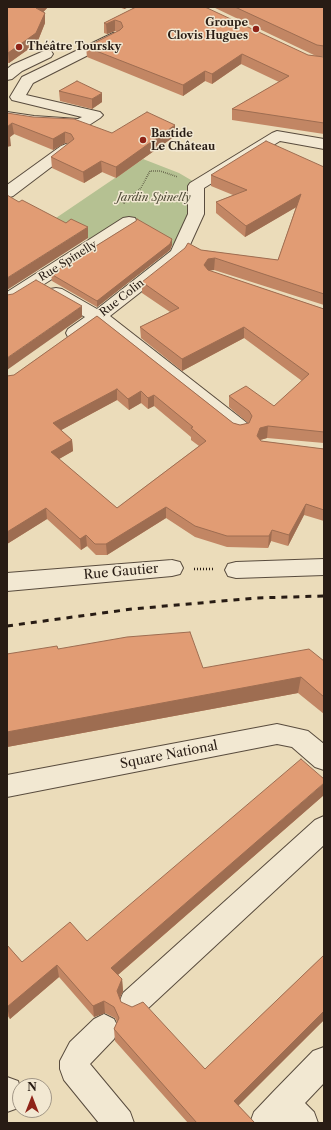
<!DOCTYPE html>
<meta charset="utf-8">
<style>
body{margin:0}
#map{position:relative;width:331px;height:1130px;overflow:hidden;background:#ebdcba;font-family:"Libre Caslon Text",serif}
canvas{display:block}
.frame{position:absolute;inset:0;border:8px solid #281c14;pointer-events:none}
.north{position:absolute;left:12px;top:1078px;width:40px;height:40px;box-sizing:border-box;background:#f2e8d2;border:1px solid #a19686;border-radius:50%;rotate:0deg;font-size:11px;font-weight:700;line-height:16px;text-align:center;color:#281c14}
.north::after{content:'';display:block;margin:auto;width:14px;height:18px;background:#8f2418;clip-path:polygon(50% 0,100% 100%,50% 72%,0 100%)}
</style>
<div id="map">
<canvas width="331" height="1130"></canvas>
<div class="frame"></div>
<div class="north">N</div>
</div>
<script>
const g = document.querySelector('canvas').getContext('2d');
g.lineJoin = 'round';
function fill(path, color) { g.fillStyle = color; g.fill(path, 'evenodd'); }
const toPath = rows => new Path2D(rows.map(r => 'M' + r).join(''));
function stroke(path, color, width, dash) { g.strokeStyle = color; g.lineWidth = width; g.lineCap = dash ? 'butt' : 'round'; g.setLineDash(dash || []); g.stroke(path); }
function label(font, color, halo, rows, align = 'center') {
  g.font = font + ' "Libre Caslon Text",serif'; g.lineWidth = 3; g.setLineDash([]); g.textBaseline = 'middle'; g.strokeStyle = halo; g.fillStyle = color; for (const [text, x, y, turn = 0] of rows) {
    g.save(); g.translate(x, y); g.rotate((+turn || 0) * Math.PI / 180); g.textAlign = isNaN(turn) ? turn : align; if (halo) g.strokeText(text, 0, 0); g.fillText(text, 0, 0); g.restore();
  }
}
fill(toPath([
 [143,159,179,173,196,183,186,191,192,201,193,212,178,248,124,219,91,240,53,220]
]), '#b5c192');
const minor = toPath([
 [113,33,118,34,120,37,118,40,33,83,26,95,100,112,103,115,100,118,86,127,81,129,34,126,7,122,7,112,34,116,78,119,82,117,12,100,10,97,22,77,113,33],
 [46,50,51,51,53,54,51,57,22,71,12,79,7,80,7,69,12,65,46,50],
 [277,131,324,139,324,149,280,141,204,188,204,214,184,258,110,316,247,423,250,428,247,433,240,435,233,433,98,325,82,337,75,339,68,337,66,333,68,329,85,317,50,297,47,293,50,289,56,288,62,289,97,309,171,251,188,214,188,186,190,183,272,133,277,131],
 [66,144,71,146,74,149,71,152,13,196,7,198,7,185,61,146,66,144],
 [129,217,135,218,137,222,135,226,13,304,7,305,7,292,123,218,129,217],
 [324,559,324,575,236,578,228,576,225,570,228,564,236,562,324,559],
 [172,560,180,562,183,568,180,574,172,576,7,591,7,573,172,560],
 [277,724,308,731,324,744,324,770,315,767,292,747,277,744,7,797,7,775,277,724],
 [324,816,324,845,143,1013,133,1017,123,1013,119,1003,123,993,315,820,324,816],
 [104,1014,114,1019,119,1029,114,1039,90,1064,130,1112,134,1123,99,1123,64,1080,60,1069,60,1061,70,1042,94,1019,104,1014],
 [324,1047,324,1083,305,1103,314,1112,318,1123,250,1123,254,1112,273,1092,313,1051,324,1047],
 [7,1077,18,1081,20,1087,20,1102,18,1108,7,1112,7,1077]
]);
stroke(minor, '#594c3e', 2);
stroke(toPath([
 [125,203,123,203,141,188,150,171,160,171,178,177]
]), '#281c14', 1.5, [0.5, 1.5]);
stroke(toPath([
 [194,569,213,569]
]), '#281c14', 2.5, [1, 2]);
fill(minor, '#f2e8d2');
stroke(toPath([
 [7,626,132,609,256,598,324,596]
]), '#281c14', 3, [6, 6]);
fill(toPath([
 [7,7,48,7,43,12,45,13,45,23,37,43,9,63,7,63],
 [119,7,129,7,124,9],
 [136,7,308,55,324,57,324,134,232,120,232,109,279,82,241,64,212,84,205,81,183,96,87,57,86,47,118,31,115,31,107,34,104,33,104,23],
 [213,7,324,7,324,56,316,56],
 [77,81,102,102,92,109,60,101,59,91],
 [7,113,112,133,175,136,116,178,102,172,84,183,52,168,51,157,69,144,65,143,53,150,14,134,10,137,11,146],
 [324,167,324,305,214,270,208,270,324,309,324,443,267,438,260,440,261,441,324,449,324,521,304,515,288,546,271,541,268,548,227,547,195,537,166,518,107,555,96,555,87,546,81,550,47,519,7,544,7,376,14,375,97,316,233,423,240,425,248,423,229,407,229,396,274,406,302,381,244,338,182,371,141,338,140,327,170,312,142,293,142,282,201,250,278,260,296,207,245,237,216,213,216,202,233,195,211,186,211,175],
 [117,400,129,410,141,403,148,409,154,406,191,437,191,440,199,446,117,508,59,459,73,451,72,440,61,430],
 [136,221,172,245,170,250,97,307,52,281,51,274],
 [58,649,203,668,324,661,324,714,298,693,7,747,7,654],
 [324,795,118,975,122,979,123,991,120,998,121,1002,205,1069,324,955,324,1020,238,1105,255,1123,188,1123,115,1041,114,1029,117,1022,115,1018,105,1013,94,1017,59,977,10,1019,7,1015,7,945,22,962,87,941]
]), '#c28664');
fill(toPath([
 [38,7,48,7,37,19,36,8],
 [124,7,129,7,124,9],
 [45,13,45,23,37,43,9,63,8,53],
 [115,20,115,31,107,34,106,24],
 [242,54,241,64,212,84,212,74],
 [205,71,205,81,183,96,183,85],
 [102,93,102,102,92,109,92,99],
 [12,123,14,134,10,137,11,146,7,147,7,127],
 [175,125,175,136,116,178,116,167],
 [65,132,65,143,53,150,53,139],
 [101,161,102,172,84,183,83,172],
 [301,194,300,205,245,237,246,226],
 [88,227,88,238,7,290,7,278],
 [172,239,172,245,170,250,97,307,97,301],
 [215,258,214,270,208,271,204,265,208,259],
 [82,306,82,317,7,370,7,358],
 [244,327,244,338,182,371,182,359],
 [117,389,117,400,54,434,53,423],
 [141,391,141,403,129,410,128,399],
 [154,395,154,406,148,409,148,398],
 [268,426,267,438,260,440,257,436,260,428],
 [72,440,73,451,52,463,51,452],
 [306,504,304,515,288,546,289,535],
 [166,507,166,518,107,555,106,544],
 [46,508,47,519,7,544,7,532],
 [272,530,271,541,268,548,269,536],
 [86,535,87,546,81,550,80,539],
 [301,677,298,693,7,747,7,732],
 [324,783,324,795,112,980,111,968],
 [57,965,59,977,10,1019,7,1007],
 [122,979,123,991,118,1002,117,991],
 [104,1001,105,1013,94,1017,93,1006],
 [324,1011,324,1020,233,1111,234,1101]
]), '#9e6d51');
const building = toPath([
 [7,7,38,7,36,8,45,13,36,33,8,53,7,7],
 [136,7,205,7,308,55,324,57,324,123,232,109,289,76,242,54,212,74,205,71,183,85,86,47,120,30,123,27,121,22,115,20,106,24,104,23,136,7],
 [235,7,324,7,324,46,317,45,235,7],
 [77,81,102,93,92,99,59,91,77,81],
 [147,112,175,125,116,167,101,161,83,172,51,157,74,139,71,134,65,132,53,139,12,123,7,127,7,113,33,117,74,119,112,133,147,112],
 [266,141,324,167,324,294,215,258,208,259,204,265,208,270,324,309,324,432,268,426,260,428,257,436,261,441,324,449,324,510,306,504,289,535,272,530,269,536,227,536,195,526,166,507,106,544,95,544,86,535,80,539,46,508,7,532,7,376,14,375,97,316,233,423,240,425,249,423,252,416,249,411,229,396,246,386,274,406,309,374,244,327,182,359,140,327,179,308,142,282,185,248,188,243,201,250,278,260,301,194,246,226,216,202,247,190,211,175,266,141],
 [117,389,128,399,141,391,148,398,154,395,193,427,191,428,206,441,117,508,51,452,72,440,53,423,117,389],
 [7,195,19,202,22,200,66,223,71,219,88,227,7,278,7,195],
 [137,219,172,239,170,244,97,301,51,274,136,221,137,219],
 [36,280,82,306,7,358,7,295,13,294,36,280],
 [190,632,203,668,309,649,324,661,324,697,301,677,7,732,7,654,57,646,58,649,127,637,190,632],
 [301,759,324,779,324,783,111,968,122,979,117,991,121,1002,132,1007,143,1002,205,1069,324,955,324,1011,234,1101,255,1123,197,1123,114,1029,119,1018,114,1007,104,1001,93,1006,57,965,7,1007,7,945,22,962,70,922,87,941,301,759]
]);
fill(building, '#e19c74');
stroke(building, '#9e6d51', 1);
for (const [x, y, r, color] of [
 [256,29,4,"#8f2418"],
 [19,47,4,"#8f2418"],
 [143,140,4,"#8f2418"]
]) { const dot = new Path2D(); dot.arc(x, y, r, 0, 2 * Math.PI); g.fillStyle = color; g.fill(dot); stroke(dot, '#f2e8d2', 1.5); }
label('bold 11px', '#281c14', '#f2e8d2', [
 ["Groupe",248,23,"right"],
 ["Clovis Hugues",248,36,"right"],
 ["Théâtre Toursky",27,47],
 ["Bastide",151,134],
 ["Le Château",151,147]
], 'left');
label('italic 11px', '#524e3a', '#f2e8d2', [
 ["Jardin Spinelly",154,198]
]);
label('11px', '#281c14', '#f2e8d2', [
 ["Rue Spinelly",68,261,-32],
 ["Rue Colin",122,298,-38]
]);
label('13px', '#281c14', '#f2e8d2', [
 ["Rue Gautier",121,572,-5],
 ["Square National",169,755,-11]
]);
</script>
